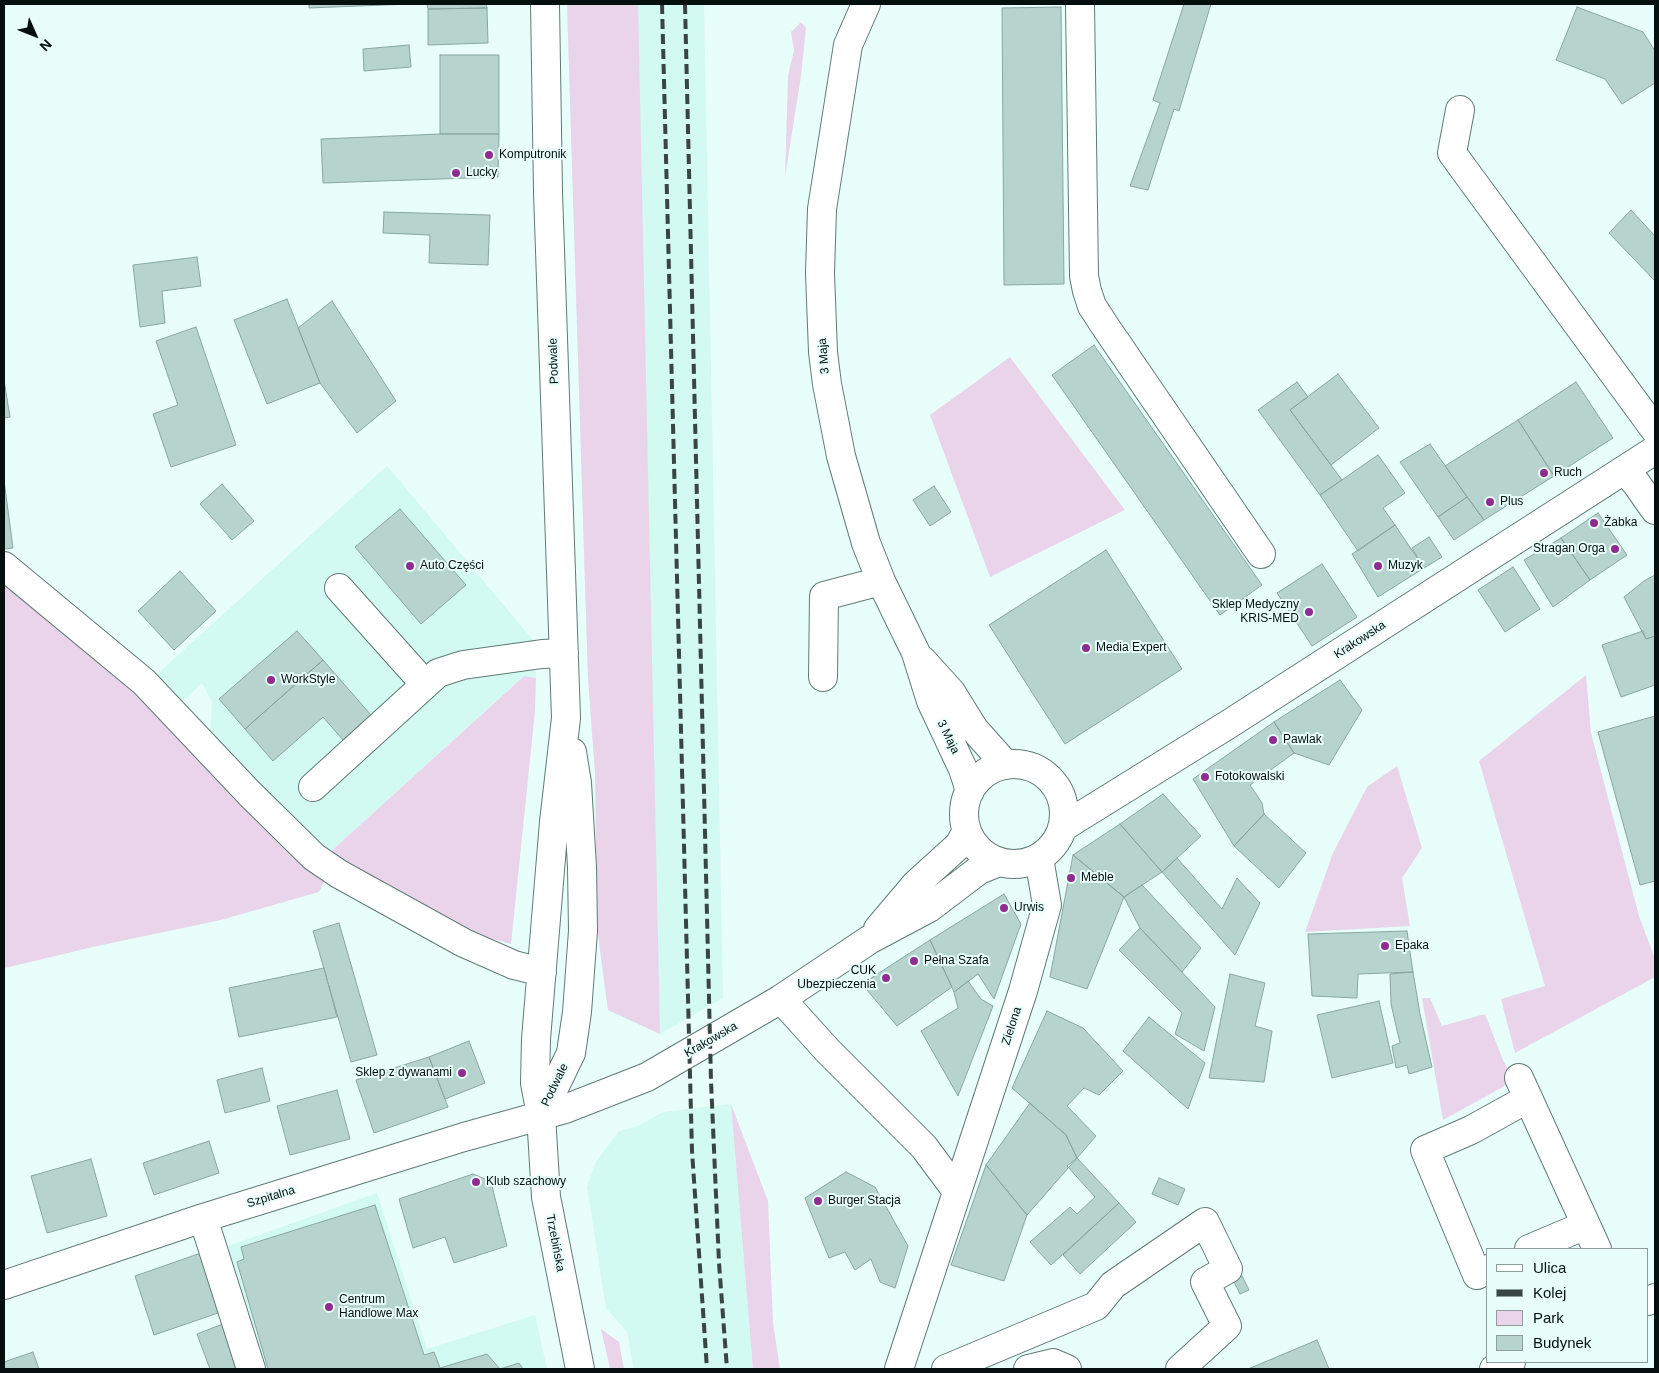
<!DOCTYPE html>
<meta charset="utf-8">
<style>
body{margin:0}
#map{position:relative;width:1659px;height:1373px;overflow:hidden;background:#e7fefa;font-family:Arial,sans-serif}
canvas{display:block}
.frame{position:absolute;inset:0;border:5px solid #050f0d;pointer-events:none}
.legend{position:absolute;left:1486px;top:1248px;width:162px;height:115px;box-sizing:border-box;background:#e7fefa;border:1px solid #8d9e9b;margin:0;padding:6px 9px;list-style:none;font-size:15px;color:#050f0d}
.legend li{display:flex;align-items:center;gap:10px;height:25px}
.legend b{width:25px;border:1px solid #8d9e9b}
.north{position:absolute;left:10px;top:10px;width:50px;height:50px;-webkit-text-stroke:4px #e7fefa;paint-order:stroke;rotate:134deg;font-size:14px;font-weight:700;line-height:20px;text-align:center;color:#050f0d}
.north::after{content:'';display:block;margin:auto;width:18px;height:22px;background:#050f0d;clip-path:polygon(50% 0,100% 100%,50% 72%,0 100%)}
</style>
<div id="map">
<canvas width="1659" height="1373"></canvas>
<div class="frame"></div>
<ul class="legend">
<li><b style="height:6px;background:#fff"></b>Ulica</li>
<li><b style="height:6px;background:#384543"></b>Kolej</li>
<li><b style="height:14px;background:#ead4ea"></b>Park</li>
<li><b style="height:14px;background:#b6d3ce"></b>Budynek</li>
</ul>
<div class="north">N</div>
</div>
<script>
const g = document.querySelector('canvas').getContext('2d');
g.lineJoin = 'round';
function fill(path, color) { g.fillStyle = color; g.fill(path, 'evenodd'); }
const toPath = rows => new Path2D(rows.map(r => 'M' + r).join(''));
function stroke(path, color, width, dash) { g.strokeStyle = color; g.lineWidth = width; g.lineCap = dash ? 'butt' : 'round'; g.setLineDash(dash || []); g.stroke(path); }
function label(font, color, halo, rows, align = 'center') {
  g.font = font + ' Arial,sans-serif'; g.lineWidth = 4; g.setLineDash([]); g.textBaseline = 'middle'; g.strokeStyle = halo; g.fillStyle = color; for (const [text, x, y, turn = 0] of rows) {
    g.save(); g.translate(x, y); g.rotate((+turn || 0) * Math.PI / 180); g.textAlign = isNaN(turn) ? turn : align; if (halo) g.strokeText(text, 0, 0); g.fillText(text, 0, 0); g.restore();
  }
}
fill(toPath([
 [567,4,704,4,723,998,660,1034,608,1010,597,927,595,772,588,679],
 [387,466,533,640,536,678,523,676,327,855,210,733,212,702,202,683,182,702,155,676],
 [731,1104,753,1369,634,1369,627,1332,606,1308,587,1187,596,1162,619,1131,638,1126,663,1112],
 [377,1193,427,1349,535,1315,547,1369,259,1369,223,1248]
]), '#d2f9f2');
fill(toPath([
 [567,4,638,4,660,1034,608,1010,597,927,595,772,588,679],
 [801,22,806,28,801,76,785,177,788,76,794,50,791,32],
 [1010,357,1125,510,990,577,930,415],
 [4,572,139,696,327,876,319,892,221,920,97,946,5,968],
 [1586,675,1591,733,1639,916,1655,959,1655,977,1515,1053,1501,999,1545,986,1479,761],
 [524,676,536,678,535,711,511,944,464,931,327,855],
 [1397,766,1422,848,1402,878,1410,926,1305,932,1333,853,1367,787],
 [1422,998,1430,998,1442,1026,1485,1014,1503,1060,1514,1081,1443,1120],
 [731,1104,768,1201,773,1323,780,1369,753,1369],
 [601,1329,619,1342,624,1369,610,1369]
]), '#ead4ea');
const building = toPath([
 [309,4,410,4,309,8,309,4],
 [427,4,486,4,487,8,428,9,427,4],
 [1184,4,1211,4,1179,111,1174,109,1148,190,1130,186,1160,103,1153,100,1184,4],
 [1061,7,1064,284,1004,285,1002,8,1061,7],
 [1577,7,1643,32,1655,51,1655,83,1622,104,1605,79,1556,60,1577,7],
 [487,8,488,43,428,45,428,9,487,8],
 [409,45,411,67,364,71,363,49,409,45],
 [440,55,499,55,499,134,440,134,440,55],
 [440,134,499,134,498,177,323,183,321,139,440,134],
 [1631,210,1655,236,1655,281,1609,233,1631,210],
 [384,212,490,215,488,265,429,263,430,235,383,233,384,212],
 [197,257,201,286,162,291,165,323,140,327,133,265,197,257],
 [287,299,320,383,267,404,234,320,287,299],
 [332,301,396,401,357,433,320,383,298,328,332,301],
 [196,327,236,445,171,467,153,414,178,405,156,341,196,327],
 [1094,345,1262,585,1220,615,1052,375,1094,345],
 [1338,374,1379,428,1331,465,1290,410,1338,374],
 [4,380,10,417,4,418,4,380],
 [1297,382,1308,397,1290,410,1342,480,1320,495,1258,410,1297,382],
 [1576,382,1613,438,1554,476,1518,420,1576,382],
 [1518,420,1554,476,1484,520,1445,466,1518,420],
 [1430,444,1467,497,1438,517,1400,462,1430,444],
 [1378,455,1405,493,1383,508,1395,525,1358,551,1320,495,1378,455],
 [4,480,13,548,4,549,4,480],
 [222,484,254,521,232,540,200,504,222,484],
 [934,486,951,512,930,526,913,500,934,486],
 [1467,497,1484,520,1454,540,1438,517,1467,497],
 [400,509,466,585,421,624,355,547,400,509],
 [1598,513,1627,555,1590,580,1561,538,1598,513],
 [1395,525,1424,568,1378,597,1352,554,1395,525],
 [1429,537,1442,557,1424,568,1412,548,1429,537],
 [1561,538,1590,580,1553,607,1524,560,1561,538],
 [1106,550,1182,669,1065,744,989,625,1106,550],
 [1322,564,1357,617,1312,646,1277,593,1322,564],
 [1513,567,1540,609,1505,632,1478,590,1513,567],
 [180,571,216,611,174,650,138,611,180,571],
 [1655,575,1655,636,1646,639,1624,597,1644,581,1655,575],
 [297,631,323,660,245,729,219,699,297,631],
 [1643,631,1646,639,1655,636,1655,685,1621,697,1602,645,1643,631],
 [323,660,371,715,343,740,323,717,273,761,245,729,323,660],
 [1340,680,1362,710,1329,765,1294,753,1274,722,1340,680],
 [1655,716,1655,881,1640,885,1598,732,1655,716],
 [1274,722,1294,753,1250,785,1262,803,1264,814,1234,846,1193,779,1274,722],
 [1163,794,1201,836,1162,872,1120,824,1163,794],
 [1264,814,1306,853,1279,888,1234,846,1264,814],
 [1120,824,1162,872,1124,897,1073,855,1120,824],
 [1073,855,1124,897,1087,989,1050,977,1073,855],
 [1177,858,1222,909,1237,878,1260,903,1235,955,1162,872,1177,858],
 [1142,885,1201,948,1182,972,1140,928,1124,897,1142,885],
 [1004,894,1021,924,994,999,978,974,954,992,930,940,1004,894],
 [339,923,377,1055,351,1062,313,931,339,923],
 [1140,928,1215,1007,1204,1051,1175,1034,1182,1013,1119,950,1140,928],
 [1407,931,1413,972,1358,974,1357,998,1312,996,1308,934,1407,931],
 [930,940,952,987,897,1026,862,984,930,940],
 [324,968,337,1017,239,1037,229,988,324,968],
 [1413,972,1420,1014,1432,1067,1409,1074,1407,1065,1396,1068,1392,1046,1400,1043,1391,1004,1390,974,1413,972],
 [1230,974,1265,983,1255,1026,1272,1031,1264,1082,1209,1078,1230,974],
 [968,981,981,999,993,1006,958,1096,921,1031,958,1008,954,992,968,981],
 [1379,1001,1393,1063,1332,1078,1317,1015,1379,1001],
 [1047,1011,1083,1028,1123,1071,1099,1095,1084,1088,1067,1106,1096,1136,1077,1158,1066,1135,1012,1088,1047,1011],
 [1149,1017,1205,1063,1188,1109,1123,1051,1149,1017],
 [469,1041,485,1083,445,1099,429,1057,469,1041],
 [429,1057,448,1107,374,1133,356,1080,429,1057],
 [262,1068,270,1101,225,1113,217,1080,262,1068],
 [337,1090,350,1139,290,1155,277,1106,337,1090],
 [1030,1103,1066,1135,1077,1158,1027,1215,986,1165,1030,1103],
 [209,1141,219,1173,154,1195,143,1163,209,1141],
 [1077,1158,1119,1203,1051,1265,1030,1242,1070,1207,1077,1214,1095,1197,1067,1166,1077,1158],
 [91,1159,107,1216,47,1233,31,1176,91,1159],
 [986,1165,1027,1215,1004,1281,951,1265,986,1165],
 [846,1172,875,1187,908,1246,895,1288,880,1282,871,1259,855,1270,845,1252,829,1258,805,1198,846,1172],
 [473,1174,485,1179,492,1186,507,1246,454,1263,445,1237,413,1248,399,1199,473,1174],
 [1159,1178,1185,1189,1178,1205,1152,1194,1159,1178],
 [1119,1203,1136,1222,1080,1274,1063,1255,1119,1203],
 [375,1205,424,1355,434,1352,440,1368,487,1354,500,1369,519,1363,523,1369,268,1369,237,1262,244,1259,241,1247,375,1205],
 [201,1253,221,1312,154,1335,135,1276,201,1253],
 [1242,1276,1249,1290,1240,1294,1233,1280,1242,1276],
 [223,1324,240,1369,210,1369,197,1334,223,1324],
 [1317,1340,1329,1369,1248,1369,1317,1340],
 [33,1352,39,1369,4,1369,4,1362,33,1352]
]);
fill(building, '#b6d3ce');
stroke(building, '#8aa6a1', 1);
const minor = toPath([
 [545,4,548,192,566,718,554,822,536,1039,535,1083,541,1115,546,1197,580,1369],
 [866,4,848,45,822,209,820,273,823,352,827,384,841,456,866,543,881,581,916,653,931,701,963,769,970,791],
 [1080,4,1084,276,1087,291,1092,306,1107,329,1261,554],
 [1460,110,1452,153,1655,430],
 [1624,470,1636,483,1655,510],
 [4,566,144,682,250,794,314,857,339,874,464,943,514,965,542,972],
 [339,588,424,683],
 [922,660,951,692,974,729,1006,765],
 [823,677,824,596,881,581],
 '964 814a50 50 0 1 1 100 0a50 50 0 1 1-100 0Z',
 [313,787,438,673,463,665,542,654,564,653],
 [1063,827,1229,724,1655,450],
 [878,929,916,884,959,845,967,831],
 [781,999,828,1051,924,1147,956,1190],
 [1519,1078,1597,1249],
 [541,1115,571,1053,577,1012,583,931,582,867,577,783,572,752],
 [203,1218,251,1369],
 [1529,1249,1586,1225],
 [1488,1269,1477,1275,1425,1150,1471,1130,1527,1099],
 [4,1285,203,1218,464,1137,565,1109,647,1077,781,999,869,940,929,908,979,870,999,862],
 [1648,1301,1655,1298],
 [899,1369,1023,991,1047,905,1039,858],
 [946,1369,1096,1306,1113,1285,1205,1222,1228,1269,1205,1282,1227,1326,1180,1369],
 [1028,1369,1053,1363,1067,1369],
 [1494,1369,1511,1362]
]);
stroke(minor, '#607b76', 30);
stroke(minor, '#fff', 28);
stroke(toPath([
 [662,4,692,1151,707,1369],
 [685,4,711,1081,719,1263,727,1369]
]), '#384543', 4, [10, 5]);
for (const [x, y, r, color] of [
 [489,155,5,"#8f2c92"],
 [456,173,5,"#8f2c92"],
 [1544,473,5,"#8f2c92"],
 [1490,502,5,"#8f2c92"],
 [1594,523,5,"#8f2c92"],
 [1615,549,5,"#8f2c92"],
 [410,566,5,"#8f2c92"],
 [1378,566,5,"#8f2c92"],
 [1309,612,5,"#8f2c92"],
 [1086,648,5,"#8f2c92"],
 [271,680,5,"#8f2c92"],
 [1273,740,5,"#8f2c92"],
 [1205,777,5,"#8f2c92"],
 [1071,878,5,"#8f2c92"],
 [1004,908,5,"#8f2c92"],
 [1385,946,5,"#8f2c92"],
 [914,961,5,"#8f2c92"],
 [886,978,5,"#8f2c92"],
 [462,1073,5,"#8f2c92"],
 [476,1182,5,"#8f2c92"],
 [818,1201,5,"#8f2c92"],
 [329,1307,5,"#8f2c92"]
]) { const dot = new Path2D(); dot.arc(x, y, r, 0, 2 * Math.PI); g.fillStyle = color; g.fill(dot); stroke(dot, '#e7fefa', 2); }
label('12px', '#050f0d', '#e7fefa', [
 ["Komputronik",499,155],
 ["Lucky",466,173],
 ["Ruch",1554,473],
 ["Plus",1500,502],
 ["Żabka",1604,523],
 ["Stragan Orga",1605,549,"right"],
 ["Auto Części",420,566],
 ["Muzyk",1388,566],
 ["Sklep Medyczny",1299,605,"right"],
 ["KRIS-MED",1299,619,"right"],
 ["Media Expert",1096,648],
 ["WorkStyle",281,680],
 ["Pawlak",1283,740],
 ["Fotokowalski",1215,777],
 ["Meble",1081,878],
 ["Urwis",1014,908],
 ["Epaka",1395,946],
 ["Pełna Szafa",924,961],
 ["CUK",876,971,"right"],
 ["Ubezpieczenia",876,985,"right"],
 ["Sklep z dywanami",452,1073,"right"],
 ["Klub szachowy",486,1182],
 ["Burger Stacja",828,1201],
 ["Centrum",339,1300],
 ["Handlowe Max",339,1314]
], 'left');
label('12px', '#050f0d', '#e7fefa', [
 ["3 Maja",824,356,-95],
 ["Podwale",554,361,-92],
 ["Krakowska",1360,640,-33],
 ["3 Maja",948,737,64],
 ["Zielona",1012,1026,-72],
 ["Krakowska",711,1040,-30],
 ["Podwale",555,1085,-64],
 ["Szpitalna",271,1197,-17],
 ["Trzebińska",555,1243,79]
]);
</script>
